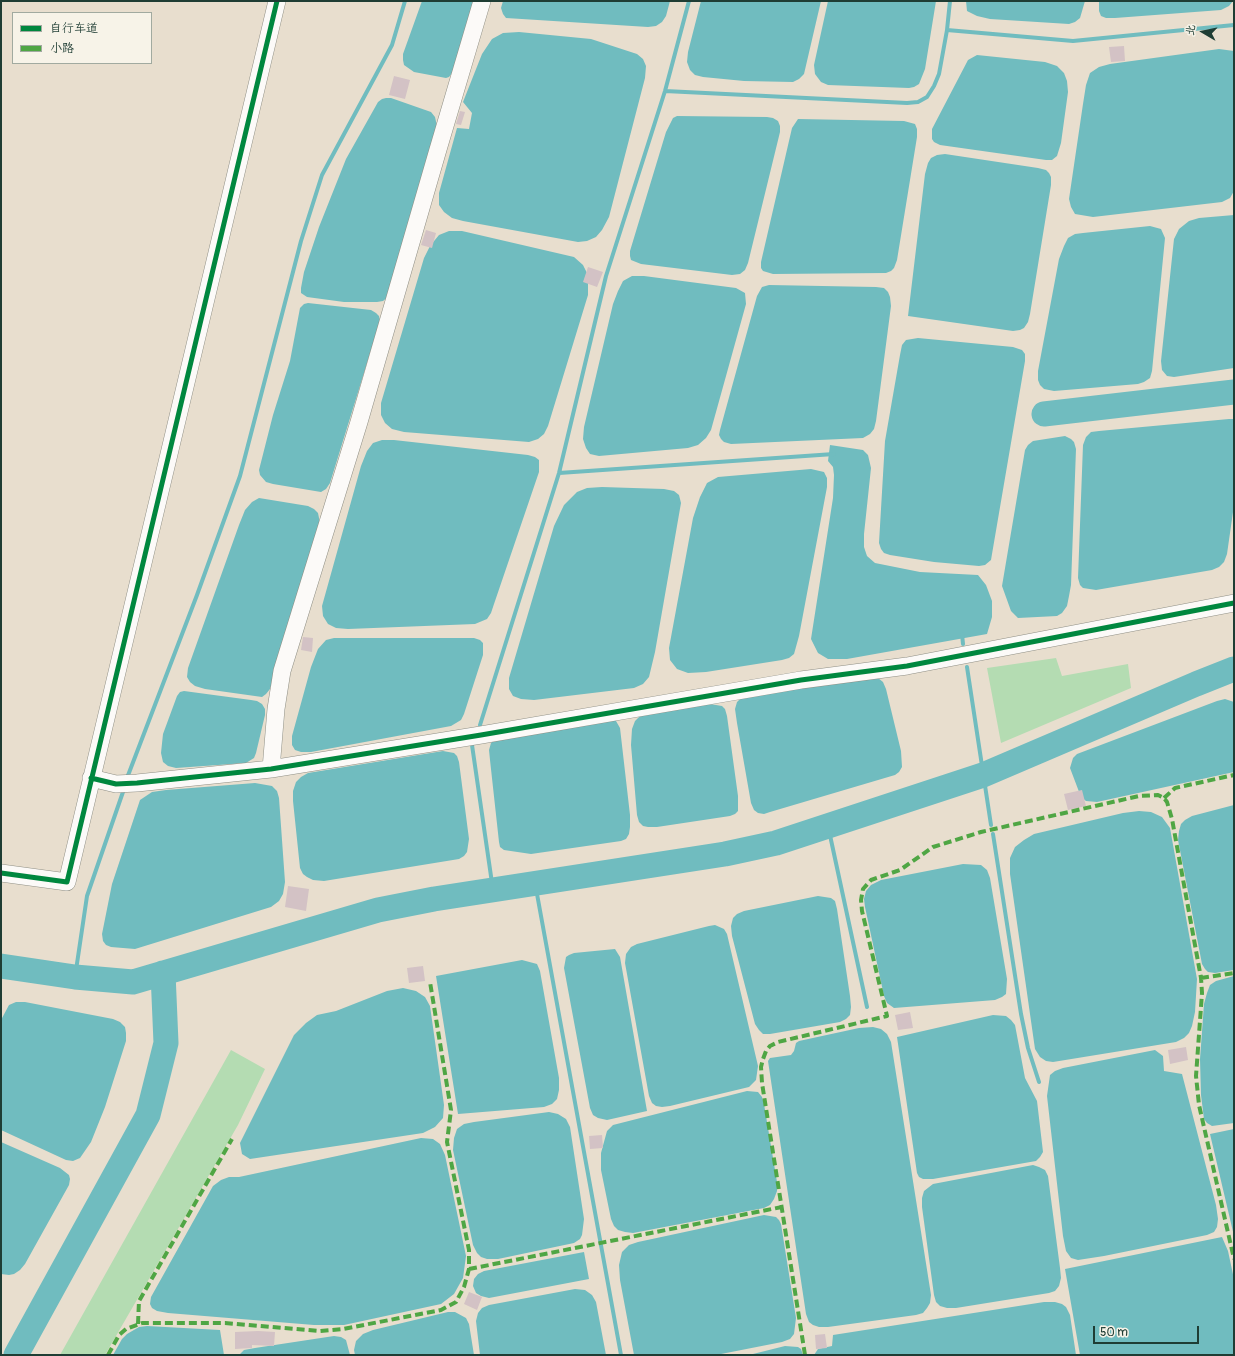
<!DOCTYPE html>
<meta charset="utf-8">
<style>
body{margin:0}
#map{position:relative;width:1235px;height:1356px;overflow:hidden;background:#e8dece;font-family:Pangolin,"LXGW WenKai TC",sans-serif}
canvas{display:block}
.frame{position:absolute;inset:0;border:2px solid #1f3d34;pointer-events:none}
.legend{position:absolute;left:12px;top:12px;width:140px;height:52px;box-sizing:border-box;background:#f7f3e8;border:1px solid #a1aaa0;margin:0;padding:5px 7px;list-style:none;font-size:12px;color:#1f3d34}
.legend li{display:flex;align-items:center;gap:8px;height:20px}
.legend b{width:20px;border:1px solid #a1aaa0}
.north{position:absolute;left:1183px;top:12px;width:40px;height:40px;-webkit-text-stroke:3px #f7f3e8;paint-order:stroke;rotate:279deg;font-size:11px;font-weight:700;line-height:16px;text-align:center;color:#1f3d34}
.north::after{content:'';display:block;margin:auto;width:14px;height:18px;background:#1f3d34;clip-path:polygon(50% 0,100% 100%,50% 72%,0 100%)}
.scale{position:absolute;left:1093px;top:1326px;width:106px;height:18px;box-sizing:border-box;border:2px solid #1f3d34;border-top:0;padding-left:5px;font-size:12px;line-height:14px;white-space:nowrap;color:#1f3d34;-webkit-text-stroke:3px #f7f3e8;paint-order:stroke}
</style>
<div id="map">
<canvas width="1235" height="1356"></canvas>
<div class="frame"></div>
<ul class="legend">
<li><b style="height:5px;background:#00873e"></b>自行车道</li>
<li><b style="height:5px;background:#4fa644"></b>小路</li>
</ul>
<div class="north">北</div>
<div class="scale">50 m</div>
</div>
<script>
const g = document.querySelector('canvas').getContext('2d');
g.lineJoin = 'round';
function fill(path, color) { g.fillStyle = color; g.fill(path, 'evenodd'); }
const toPath = rows => new Path2D(rows.map(r => 'M' + r).join(''));
function stroke(path, color, width, dash) { g.strokeStyle = color; g.lineWidth = width; g.lineCap = dash ? 'butt' : 'round'; g.setLineDash(dash || []); g.stroke(path); }
fill(toPath([
 [1056,658,1062,676,1128,664,1131,688,1001,743,987,668],
 [231,1050,265,1069,238,1125,105,1355,60,1355]
]), '#b4dcb2');
fill(toPath([
 [422,1,476,1,452,73,449,77,446,78,414,72,404,65,403,60,403,54],
 [503,1,670,1,666,16,662,22,656,26,648,27,506,18,503,14,501,8],
 [701,1,821,1,804,74,799,79,793,82,744,81,703,77,695,75,690,70,687,62,688,52],
 [828,1,936,1,925,69,919,84,914,87,909,88,828,85,821,82,815,74,814,65],
 [966,1,1085,1,1080,18,1075,22,1069,24,990,19,977,16,967,11],
 [1099,1,1233,1,1229,6,1221,10,1115,18,1106,18,1101,16,1099,11],
 [519,32,591,39,637,54,643,59,646,66,645,78,609,217,602,230,596,237,587,241,578,242,463,221,452,218,444,212,439,205,439,193,457,128,469,129,472,113,463,102,482,54,492,39,503,33],
 [1219,49,1234,51,1234,191,1230,198,1222,202,1093,217,1075,214,1071,207,1069,199,1083,104,1086,85,1090,73,1099,67,1110,64],
 [977,55,1045,62,1057,66,1064,73,1067,81,1068,92,1061,143,1057,156,1052,160,1046,160,940,145,934,142,932,139,932,129,968,60],
 [386,98,391,98,431,112,435,117,437,126,388,297,383,301,377,302,344,302,307,297,301,293,301,288,304,272,319,227,346,159,378,102,382,99],
 [677,116,767,117,773,118,778,121,780,126,780,132,748,263,745,270,740,274,732,275,641,264,631,260,630,256,630,251,666,132,673,118],
 [798,119,904,121,915,124,917,129,917,137,897,260,894,268,891,271,886,273,773,274,763,271,761,268,761,262,792,128],
 [945,154,1038,168,1046,170,1049,173,1051,177,1051,185,1030,314,1028,322,1024,328,1020,330,1013,331,908,316,925,174,928,163,931,158,937,155],
 [1234,215,1234,368,1174,377,1167,376,1162,370,1161,361,1174,239,1179,229,1189,221,1199,218],
 [1150,226,1161,229,1165,238,1152,371,1150,378,1144,382,1138,384,1054,391,1044,389,1040,385,1038,380,1038,371,1059,259,1064,246,1068,238,1075,234,1083,233],
 [449,231,462,231,574,257,583,265,588,275,588,295,548,426,544,434,538,439,529,442,404,432,392,429,385,423,381,415,381,403,424,258,430,246,439,235],
 [632,276,644,276,736,288,745,293,746,304,711,430,706,438,698,445,688,448,599,456,590,454,586,448,583,439,584,427,613,304,618,291,623,281],
 [769,285,876,287,884,288,888,292,890,297,891,306,876,421,874,429,870,434,863,438,731,444,724,442,721,439,719,435,720,430,757,296,762,287],
 [308,303,371,310,376,313,379,316,380,321,330,483,326,489,321,492,273,484,266,482,260,475,259,470,273,415,290,361,300,308,304,304],
 [918,338,1013,347,1022,350,1025,354,1025,361,992,554,991,560,985,565,979,566,934,562,890,555,884,553,881,549,879,543,885,441,900,355,902,345,906,340],
 [1229,419,1234,419,1234,505,1227,554,1224,562,1219,567,1212,570,1096,590,1083,588,1080,585,1078,578,1083,445,1086,437,1091,432,1099,431],
 [1065,436,1071,439,1074,442,1076,449,1071,585,1069,596,1067,606,1062,613,1057,616,1018,618,1011,611,1002,586,1025,450,1028,445,1033,441],
 [382,440,394,440,528,455,535,457,539,460,539,472,494,604,491,613,487,619,475,624,348,629,336,628,328,624,323,616,322,606,361,466,367,451,373,443],
 [830,445,863,450,868,455,871,468,864,534,864,547,867,556,875,563,920,572,978,575,986,585,992,601,992,617,987,634,847,659,828,659,818,653,811,639,833,498,834,475,833,467,828,461],
 [811,469,824,472,827,478,827,487,799,636,794,654,789,658,782,660,706,672,688,673,677,669,670,660,669,648,693,518,700,497,707,483,718,477],
 [602,487,664,489,674,491,679,495,681,503,655,652,649,677,643,684,634,688,534,700,521,699,513,696,509,689,509,678,554,526,564,505,577,492,587,488],
 [259,498,308,506,314,509,318,513,319,518,319,525,273,679,270,689,266,694,262,697,205,689,195,686,190,682,187,677,188,668,239,525,245,510,252,502],
 [334,638,474,638,480,640,483,643,483,655,464,714,461,720,451,726,311,752,301,752,295,750,292,745,292,736,311,667,318,649,326,640],
 [878,678,883,682,886,689,901,751,902,767,899,772,895,775,770,812,764,814,758,813,754,810,751,803,737,723,735,709,737,702,742,697,750,695],
 [184,691,251,700,257,701,262,704,265,709,265,715,256,753,254,758,246,763,176,768,168,766,163,762,161,753,163,734,177,696,180,692],
 [1225,699,1234,702,1234,772,1097,802,1086,801,1081,797,1070,768,1073,758,1077,754,1217,701],
 [710,704,722,706,725,709,727,716,738,796,738,811,735,814,730,816,657,827,648,827,643,826,639,822,637,815,631,745,632,729,635,721,641,715],
 [612,720,616,721,620,728,630,815,630,827,629,834,626,839,621,841,531,854,504,850,500,847,499,842,490,760,489,750,491,743,495,739],
 [443,751,454,753,457,756,459,762,469,839,467,852,464,856,459,859,324,881,313,880,307,877,303,874,300,868,293,801,293,791,296,782,301,777,308,773],
 [255,783,272,786,277,791,279,798,285,882,283,894,279,901,271,907,135,949,111,947,106,945,103,941,102,934,112,884,140,800,152,792,166,790],
 [1234,805,1234,970,1215,973,1208,972,1205,969,1202,964,1178,840,1179,831,1181,824,1185,820,1192,816],
 [1139,811,1151,812,1162,817,1170,828,1197,979,1195,1012,1192,1026,1189,1033,1184,1038,1176,1042,1053,1062,1046,1061,1040,1057,1035,1049,1010,874,1010,858,1015,847,1024,840,1034,834,1123,813],
 [963,864,981,865,987,870,990,878,1007,979,1006,994,1002,997,995,1000,894,1008,887,1003,884,996,865,907,864,899,866,891,871,885,881,880],
 [818,896,831,898,835,901,837,909,850,996,851,1007,850,1015,846,1019,840,1022,770,1034,763,1034,759,1030,755,1024,732,936,731,926,733,918,737,914,744,911],
 [715,925,724,929,727,934,758,1066,756,1080,749,1087,670,1106,662,1107,656,1106,652,1103,649,1096,625,963,626,954,631,947,637,944,709,926],
 [615,949,620,957,647,1111,607,1120,598,1118,593,1115,590,1108,564,968,566,957,569,955,574,953],
 [522,960,537,964,540,971,559,1078,559,1090,557,1099,552,1104,544,1107,458,1114,436,976],
 [1234,976,1234,1123,1212,1126,1207,1123,1204,1119,1201,1095,1200,1059,1204,1004,1207,993,1210,985,1216,981],
 [403,988,416,991,425,997,430,1006,444,1105,443,1118,435,1127,423,1133,250,1159,242,1154,240,1143,294,1035,306,1023,317,1015,336,1011,387,991],
 [16,1002,25,1002,113,1019,120,1022,125,1027,126,1033,126,1041,105,1107,91,1142,80,1158,73,1161,66,1160,1,1130,1,1020,9,1005],
 [993,1015,1006,1016,1011,1020,1015,1025,1025,1078,1037,1101,1043,1152,1040,1157,1036,1161,933,1179,923,1179,919,1177,917,1173,897,1037],
 [873,1027,881,1029,887,1034,891,1042,931,1295,930,1303,927,1308,923,1313,916,1315,828,1327,819,1327,813,1325,809,1322,806,1314,768,1061,770,1058,791,1055,794,1051,796,1043,799,1041,859,1028],
 [1155,1050,1163,1056,1164,1071,1182,1074,1216,1205,1218,1219,1217,1227,1214,1232,1207,1235,1104,1256,1078,1260,1071,1258,1066,1251,1063,1236,1047,1096,1050,1075,1055,1071,1063,1068],
 [747,1091,758,1092,762,1097,764,1104,777,1182,777,1191,774,1199,770,1205,764,1208,633,1233,625,1232,618,1230,614,1226,611,1219,601,1170,601,1153,607,1131,613,1125],
 [549,1112,558,1114,566,1119,570,1127,584,1219,582,1235,580,1239,574,1243,498,1259,487,1259,481,1257,477,1253,473,1245,453,1150,454,1138,457,1129,464,1124,474,1122],
 [1234,1129,1234,1236,1210,1134],
 [421,1138,433,1139,440,1144,445,1155,466,1256,463,1278,454,1294,441,1304,344,1325,314,1325,168,1313,157,1311,152,1308,150,1304,151,1297,213,1186,221,1180,229,1177,239,1177],
 [1,1142,60,1168,69,1175,70,1179,69,1185,25,1264,20,1270,14,1274,9,1275,1,1274],
 [1033,1165,1039,1167,1045,1170,1048,1176,1060,1268,1061,1278,1059,1286,1055,1291,1049,1293,956,1308,947,1308,940,1306,936,1302,934,1295,922,1207,922,1198,924,1191,933,1184],
 [764,1215,776,1217,779,1220,781,1224,796,1318,794,1334,790,1339,782,1342,716,1355,634,1355,620,1280,619,1265,622,1252,629,1245,638,1242],
 [1222,1237,1228,1251,1234,1279,1234,1355,1080,1355,1065,1269],
 [584,1252,589,1279,489,1298,481,1296,476,1293,473,1286,474,1279,478,1274,484,1271],
 [575,1289,585,1290,592,1295,596,1302,606,1355,480,1355,476,1321,478,1313,482,1308,489,1305],
 [1044,1302,1055,1302,1062,1304,1066,1307,1070,1315,1076,1355,814,1355,818,1349,832,1346,833,1335],
 [448,1312,455,1312,466,1318,469,1324,474,1355,355,1355,354,1350,356,1341,363,1334,373,1330],
 [147,1326,220,1330,224,1355,113,1355,122,1339,127,1334,139,1327],
 [334,1336,341,1337,346,1340,350,1355,239,1355,244,1350,255,1348],
 [785,1346,798,1347,801,1349,803,1355,749,1355]
]), '#70bcbf');
stroke(toPath([
 [947,30,1073,41,1234,25],
 [665,91,907,103,918,102,927,97,934,86,939,74,947,30,950,1],
 [559,473,834,454],
 [962,634,963,644],
 [967,667,991,825],
 [480,725,559,473,606,276,665,91,689,1],
 [472,745,493,890],
 [127,778,197,595,240,476,301,241,322,175,392,45,405,1],
 [828,826,867,1007],
 [993,834,1021,1014,1028,1048,1039,1082],
 [535,883,621,1355],
 [75,977,87,896,124,789]
]), '#70bcbf', 4);
stroke(toPath([
 [1044,414,1234,392],
 [1,966,75,977,133,982,378,910,434,899,725,854,776,843,983,775,1196,684,1234,669],
 [16,1355,148,1115,166,1043,163,973]
]), '#70bcbf', 25);
fill(toPath([
 [1124,46,1125,61,1111,62,1109,47],
 [394,76,410,80,405,99,389,95],
 [460,111,465,112,461,125,456,124],
 [426,230,436,233,432,248,421,245],
 [588,267,603,272,597,287,583,282],
 [303,637,313,638,312,652,301,650],
 [1082,790,1086,806,1068,810,1064,794],
 [288,886,309,889,306,911,285,907],
 [423,966,425,981,409,983,407,968],
 [910,1012,913,1028,898,1030,895,1015],
 [1186,1047,1188,1060,1170,1064,1168,1050],
 [602,1135,603,1148,590,1149,589,1136],
 [469,1292,482,1297,477,1310,464,1304],
 [258,1331,275,1332,274,1346,252,1345,252,1348,235,1349,235,1332],
 [825,1334,827,1348,816,1349,815,1335]
]), '#d3c2c5');
const minor = toPath([
 [271,769,276,709,282,671,359,422,437,153,482,1],
 [91,778,116,784,137,783,271,769,481,735,801,680,907,666,1234,603],
 [1,873,67,882,277,1]
]);
stroke(minor, '#8f8f85', 18);
stroke(minor, '#fcfaf8', 17);
stroke(toPath([
 [1164,798,1175,788,1234,775],
 [1201,978,1234,973],
 [469,1269,782,1207],
 [138,1324,139,1301,232,1139],
 [108,1355,119,1335,126,1329,142,1323,225,1323,320,1331,343,1329,441,1310,456,1302,464,1287,469,1269,469,1250,447,1142,451,1110,430,982],
 [805,1355,762,1083,761,1067,763,1059,766,1051,770,1046,778,1042,887,1016,862,911,861,900,863,889,871,880,900,870,933,847,981,832,1139,796,1158,795,1164,798,1167,802,1172,819,1201,978,1202,993,1196,1076,1199,1105,1234,1259]
]), '#4fa644', 4, [8, 4]);
stroke(toPath([
 [91,778,116,784,137,783,271,769,481,735,801,680,907,666,1234,603],
 [1,873,67,882,277,1]
]), '#00873e', 5);
</script>
